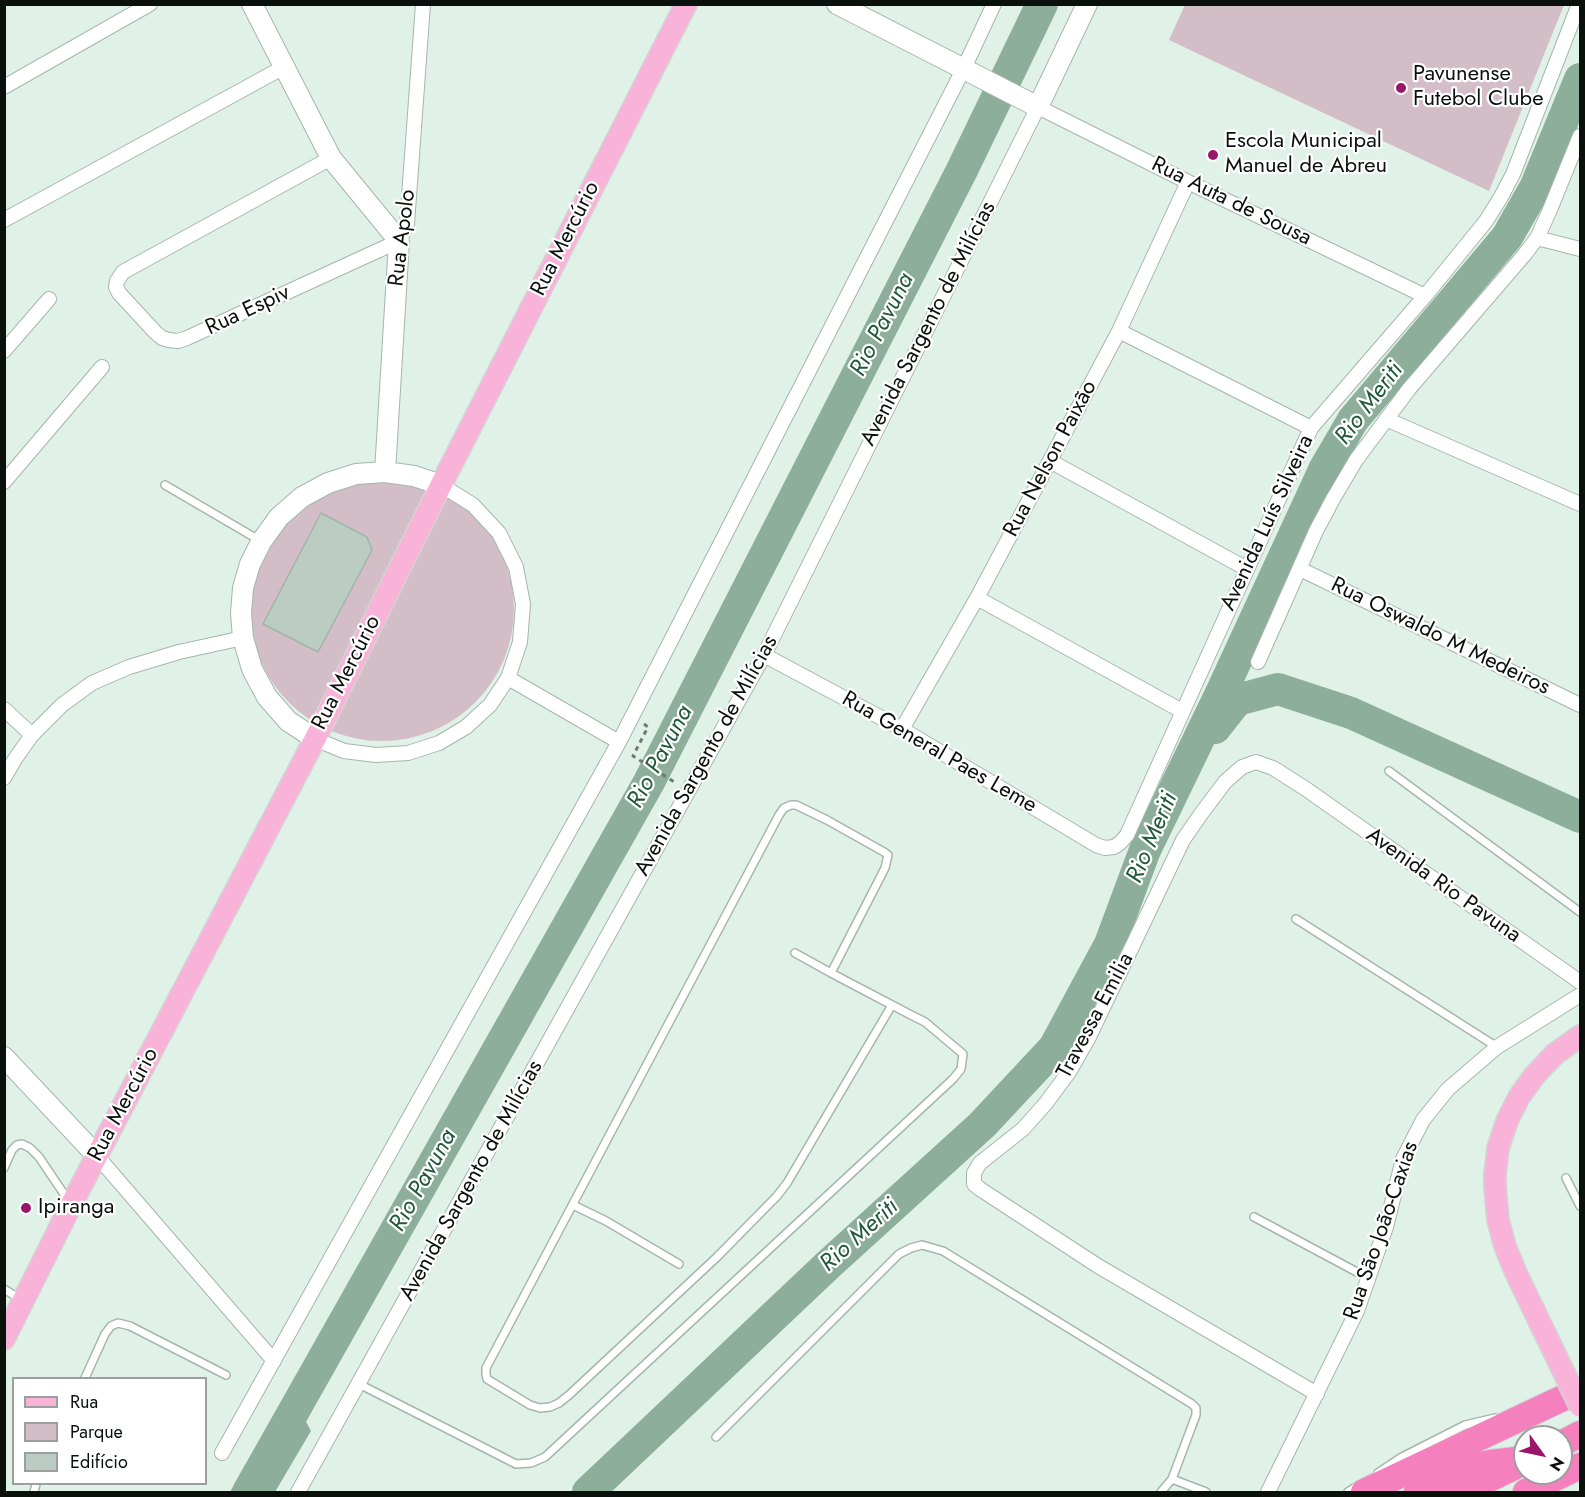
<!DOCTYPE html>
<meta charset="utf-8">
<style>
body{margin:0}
#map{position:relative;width:1585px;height:1497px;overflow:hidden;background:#e0f2e7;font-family:Jost,sans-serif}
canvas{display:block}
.frame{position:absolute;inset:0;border:6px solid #0a100c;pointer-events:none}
.legend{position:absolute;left:12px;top:1377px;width:195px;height:108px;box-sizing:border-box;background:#fff;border:2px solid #9d9f9e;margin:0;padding:8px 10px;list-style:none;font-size:18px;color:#0a100c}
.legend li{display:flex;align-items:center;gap:12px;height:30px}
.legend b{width:30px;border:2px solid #9d9f9e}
.north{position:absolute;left:1513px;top:1425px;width:60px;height:60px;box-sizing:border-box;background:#fff;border:2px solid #9d9f9e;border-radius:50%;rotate:123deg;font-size:16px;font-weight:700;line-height:24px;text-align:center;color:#0a100c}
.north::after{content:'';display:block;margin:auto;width:21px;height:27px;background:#9a166a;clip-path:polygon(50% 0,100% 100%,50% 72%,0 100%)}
</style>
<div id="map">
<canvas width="1585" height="1497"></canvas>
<div class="frame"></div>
<ul class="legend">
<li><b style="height:8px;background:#f9b3d8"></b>Rua</li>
<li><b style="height:16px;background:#d3bdc7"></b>Parque</li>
<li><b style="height:16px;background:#bbcdc2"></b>Edifício</li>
</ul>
<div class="north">N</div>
</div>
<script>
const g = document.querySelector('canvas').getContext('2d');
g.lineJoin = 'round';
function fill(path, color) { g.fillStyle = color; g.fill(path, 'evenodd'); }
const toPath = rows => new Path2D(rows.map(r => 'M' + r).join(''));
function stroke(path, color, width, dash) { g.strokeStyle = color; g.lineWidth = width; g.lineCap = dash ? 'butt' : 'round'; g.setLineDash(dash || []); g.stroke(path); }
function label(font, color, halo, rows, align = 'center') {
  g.font = font + ' Jost,sans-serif'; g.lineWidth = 4.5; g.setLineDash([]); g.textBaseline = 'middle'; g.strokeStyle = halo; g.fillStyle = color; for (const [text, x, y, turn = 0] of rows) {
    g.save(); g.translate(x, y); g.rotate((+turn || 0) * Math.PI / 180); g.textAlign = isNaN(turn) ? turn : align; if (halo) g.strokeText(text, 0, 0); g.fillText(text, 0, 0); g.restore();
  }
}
fill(toPath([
 [1185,5,1185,4,1564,5,1489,191,1169,40],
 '250 609a132 132 0 1 1 264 0a132 132 0 1 1-264 0Z'
]), '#d3bdc7');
fill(toPath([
 [283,1399,298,1406,311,1431,275,1492,230,1492]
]), '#8dae9a');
stroke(toPath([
 [1215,728,1237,700,1278,689,1351,713,1580,817],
 [248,1492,649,782,962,170,1042,4],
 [588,1492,829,1264,982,1125,1054,1048,1110,944,1145,850,1222,691,1325,468,1353,420,1507,237,1535,188,1580,79]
]), '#8dae9a', 32);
const building = toPath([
 [321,513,367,537,372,550,318,652,263,624,321,513]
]);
fill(building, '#bbcdc2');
stroke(building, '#a2b4a9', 1.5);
const lane = toPath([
 [165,485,259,540],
 [1389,771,1580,912],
 [1296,919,1497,1047],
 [795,953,831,973],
 [4,1168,12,1150,17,1145,22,1144,30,1148,39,1157,68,1200],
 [1566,1178,1580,1206],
 [573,1205,606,1221,679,1264],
 [1254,1217,1368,1278],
 [4,1289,20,1299],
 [85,1378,105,1334,111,1326,118,1323,130,1326,226,1375],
 [359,1384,516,1464,531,1463,545,1457,953,1079,961,1069,963,1054,925,1022,911,1015,831,973,885,868,888,855,884,852,827,820,796,805,791,805,784,808,779,815,486,1368,486,1374,487,1379,530,1405,540,1408,550,1407,559,1403,569,1395,717,1257,777,1196,787,1183,892,1005],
 [716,1437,899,1254,911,1248,922,1245,943,1251,1192,1404,1196,1408,1196,1415,1172,1479,1161,1492],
 [1378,1473,1402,1457,1465,1425,1495,1418],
 [1172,1479,1206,1492],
 [34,1492,36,1484],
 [1348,1492,1359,1485]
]);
const street = toPath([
 [4,87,150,4],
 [331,158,123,272,117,281,116,287,119,293,155,332,162,338,169,340,178,341,187,338,399,241,407,224,423,4],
 [4,220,284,67],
 [1537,238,1580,249],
 [1119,331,1311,428],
 [4,351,49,299],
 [1386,419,1580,504],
 [1050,461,1247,569],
 [4,482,102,367],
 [1300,569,1580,705],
 [977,598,1182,711],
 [764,655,902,729,1096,845,1105,848,1114,847,1120,843,1127,835,1311,428,1425,296,1486,221,1501,197,1513,174,1579,4],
 [1258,662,1316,531,1333,499,1356,460,1409,389,1525,254,1537,238,1549,212,1580,136],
 [508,678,619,742],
 [4,709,32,735],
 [902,729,977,598,1119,331,1188,182],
 [315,739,344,751,376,755,408,753,439,743,466,727,490,705,508,678,520,642,523,604,516,567,499,533,473,505,441,485],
 [4,778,15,759,32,735,62,705,92,683,129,667,179,652,243,638],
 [97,1156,274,1361],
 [1317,1394,1098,1266,980,1189,974,1184,974,1173,980,1163,1023,1129,1046,1103,1069,1072,1088,1039,1183,840,1201,814,1225,782,1242,767,1256,762,1273,768,1306,789,1580,982],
 [222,1453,619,742,964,68,994,4],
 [298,1492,764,655,1038,107,1188,182,1425,296],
 [1268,1492,1357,1311,1386,1227,1403,1159,1423,1120,1448,1089,1497,1047,1580,995]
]);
const secondary = toPath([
 [252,4,331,158,399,241,385,472],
 [837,4,1038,107,1087,4],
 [315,739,288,721,267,697,252,669,243,638,241,613,243,588,250,564,261,542,279,517,302,497,328,483,356,474,385,472,414,476,441,485],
 [4,1057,97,1156]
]);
const primary = toPath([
 [1498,1220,1495,1186,1495,1175,1498,1148,1507,1121,1519,1097,1534,1076,1555,1054,1580,1036],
 [4,1339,71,1205,315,739,441,485,686,4]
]);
const highway = toPath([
 [1561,1444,1580,1434],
 [1364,1492,1580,1390],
 [1417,1492,1473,1466,1490,1463,1525,1459],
 [1462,1492,1514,1467],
 [1526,1492,1580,1466]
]);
stroke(lane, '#a5b6ab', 10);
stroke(street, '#a5b6ab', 16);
stroke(secondary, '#a5b6ab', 22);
stroke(primary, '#d3d4d3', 24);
stroke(highway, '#d3d4d3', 28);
stroke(toPath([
 [644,724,648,727,633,756,676,783]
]), '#6d7972', 3, [4.5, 4.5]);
stroke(lane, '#fff', 7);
stroke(street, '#fff', 14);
stroke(secondary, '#fff', 20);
stroke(primary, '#f9b3d8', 21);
stroke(highway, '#f580be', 26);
const primaryBridge = toPath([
 [1498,1220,1505,1246,1515,1271,1580,1406]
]);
stroke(primaryBridge, '#d3d4d3', 24, []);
stroke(primaryBridge, '#f9b3d8', 21);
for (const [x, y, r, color] of [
 [1401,88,6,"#9a166a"],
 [1213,155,6,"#9a166a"],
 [26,1208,6,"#9a166a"]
]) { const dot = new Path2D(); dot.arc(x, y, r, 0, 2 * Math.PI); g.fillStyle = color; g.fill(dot); stroke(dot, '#fff', 2); }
label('22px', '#0a100c', '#fff', [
 ["Pavunense",1413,75],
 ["Futebol Clube",1413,100],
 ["Escola Municipal",1225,142],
 ["Manuel de Abreu",1225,167],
 ["Ipiranga",38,1208]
], 'left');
label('22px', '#0a100c', '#fff', [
 ["Rua Auta de Sousa",1231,202,26],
 ["Rua Apolo",403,238,-83],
 ["Rua Mercúrio",566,239,-63],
 ["Rua Espiv",248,311,-25],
 ["Avenida Sargento de Milícias",929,324,-63],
 ["Rua Nelson Paixão",1051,459,-62],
 ["Avenida Luís Silveira",1268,523,-65],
 ["Rua Oswaldo M Medeiros",1440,637,26],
 ["Rua Mercúrio",347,673,-63],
 ["Rua General Paes Leme",939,753,30],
 ["Avenida Sargento de Milícias",707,756,-61],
 ["Avenida Rio Pavuna",1443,886,35],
 ["Travessa Emilia",1096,1016,-62],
 ["Rua Mercúrio",124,1105,-62],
 ["Avenida Sargento de Milícias",472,1181,-61],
 ["Rua São João-Caxias",1382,1231,-71]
]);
label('italic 24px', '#20583b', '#fff', [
 ["Rio Pavuna",883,325,-63],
 ["Rio Meriti",1370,404,-53],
 ["Rio Pavuna",661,757,-62],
 ["Rio Meriti",1153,838,-67],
 ["Rio Pavuna",424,1181,-61],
 ["Rio Meriti",860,1236,-42]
]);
</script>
